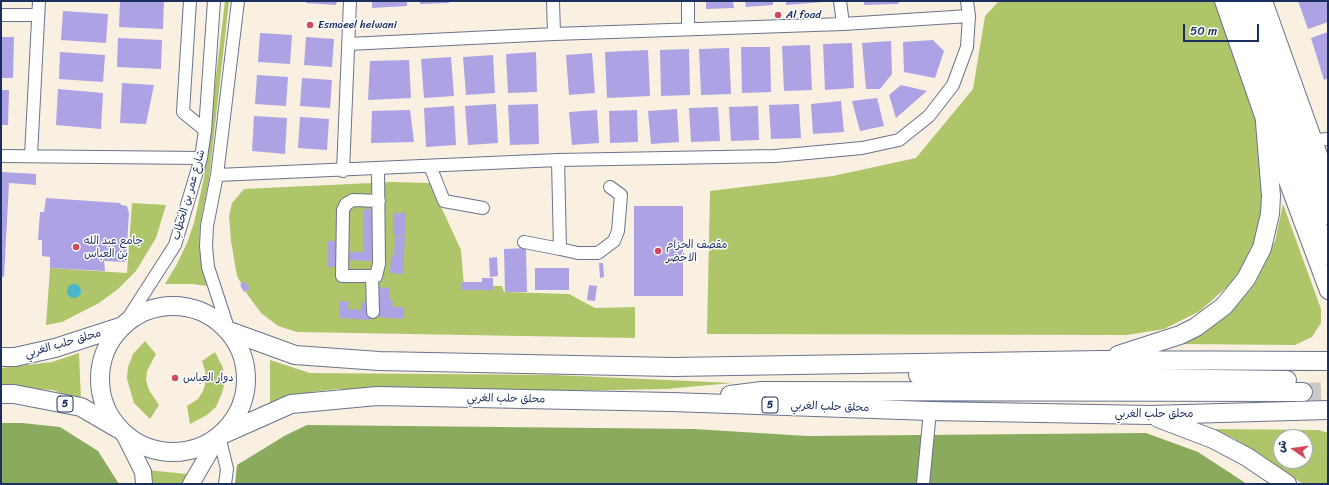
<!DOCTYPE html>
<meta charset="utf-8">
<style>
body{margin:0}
#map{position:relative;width:1329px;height:485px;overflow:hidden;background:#f9f0e2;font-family:Sriracha,"Playpen Sans Arabic",sans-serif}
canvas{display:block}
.frame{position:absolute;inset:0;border:2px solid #1b2f5e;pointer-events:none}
.north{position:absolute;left:1273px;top:429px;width:40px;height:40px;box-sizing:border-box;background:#fff;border:1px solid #a4acbf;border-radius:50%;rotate:283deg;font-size:11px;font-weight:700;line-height:16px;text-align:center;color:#1b2f5e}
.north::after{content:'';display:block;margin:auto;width:14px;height:18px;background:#d1495b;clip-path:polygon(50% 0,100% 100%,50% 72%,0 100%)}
.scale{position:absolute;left:1183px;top:24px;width:76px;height:18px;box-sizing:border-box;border:2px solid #1b2f5e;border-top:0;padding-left:5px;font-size:12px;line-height:14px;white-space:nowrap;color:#1b2f5e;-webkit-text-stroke:3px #fff;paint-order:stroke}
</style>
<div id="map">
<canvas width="1329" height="485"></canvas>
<div class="frame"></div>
<div class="north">ش</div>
<div class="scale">50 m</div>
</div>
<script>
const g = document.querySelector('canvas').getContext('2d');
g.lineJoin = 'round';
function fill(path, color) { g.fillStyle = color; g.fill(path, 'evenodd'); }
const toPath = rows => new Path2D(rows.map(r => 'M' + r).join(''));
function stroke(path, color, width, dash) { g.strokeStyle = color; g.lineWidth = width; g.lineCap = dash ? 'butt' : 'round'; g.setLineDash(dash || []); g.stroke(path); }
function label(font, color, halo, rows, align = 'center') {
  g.font = font + ' Sriracha,"Playpen Sans Arabic",sans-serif'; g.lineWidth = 3; g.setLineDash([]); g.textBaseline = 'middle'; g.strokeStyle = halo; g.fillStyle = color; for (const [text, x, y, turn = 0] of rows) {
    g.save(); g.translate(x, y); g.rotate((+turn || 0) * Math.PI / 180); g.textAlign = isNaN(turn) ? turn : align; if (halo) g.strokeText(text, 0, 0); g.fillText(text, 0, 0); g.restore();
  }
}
fill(toPath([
 [225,1,229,1,209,179,200,225,199,248,207,286,192,284,165,284,177,264,187,243,194,223,204,178],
 [999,1,1217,1,1255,111,1265,170,1264,214,1251,255,1229,285,1200,311,1164,329,1127,335,707,334,710,191,833,176,916,158,973,89,985,16],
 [393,182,430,183,461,250,464,286,502,286,504,292,569,294,595,308,635,307,635,338,297,332,278,326,261,313,247,294,237,276,231,241,229,216,232,203,244,189],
 [132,203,166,205,156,238,136,271,118,289,99,303,62,322,46,325,50,268,127,273],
 [1283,204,1321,309,1321,323,1312,337,1295,345,1183,344,1220,320,1250,290,1275,241],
 [145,341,156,354,147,371,146,380,149,390,159,405,150,419,134,403,127,379,128,367,133,354],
 [215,352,223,368,225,381,222,393,216,407,207,415,190,424,187,406,198,399,203,391,206,381,205,370,202,361],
 [79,353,81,401,53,390,1,387,1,368,52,362],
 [270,360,310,373,555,375,733,383,666,389,558,391,337,389,311,392,270,406],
 [1214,429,1319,430,1328,433,1328,484,1303,484,1235,439],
 [1281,437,1305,437,1305,461,1281,461],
 [147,470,187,474,181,484,150,484]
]), '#aec56a');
fill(toPath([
 [1,423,22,423,60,427,98,451,119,484,1,484],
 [307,425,694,429,807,436,1146,433,1198,452,1247,484,235,484,237,465,286,435]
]), '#8aaa5e');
fill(toPath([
 '67 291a7 7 0 1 1 14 0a7 7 0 1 1-14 0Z'
]), '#4bb5c9');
fill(toPath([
 [120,1,164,1,163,29,119,27],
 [306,1,337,1,336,5,306,3],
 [372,1,407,1,407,6,372,8],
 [420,1,449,1,449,3,420,4],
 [706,1,733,1,734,8,706,9],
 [745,1,773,1,773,5,746,7],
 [786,1,823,1,823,2,786,5],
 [864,1,900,1,898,4,864,5],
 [1298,1,1328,1,1328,22,1308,29],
 [63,11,108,14,106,43,61,40],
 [1328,32,1328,78,1324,80,1311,38],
 [260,33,292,35,290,64,258,62],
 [1,37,14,37,13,78,1,78],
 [306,37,334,39,332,67,304,65],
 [118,38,162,40,161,69,117,67],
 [933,40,944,51,935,78,904,72,903,42],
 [891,41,892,74,880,89,866,89,862,43],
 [852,43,854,88,825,90,823,44],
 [810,45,812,90,784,91,782,46],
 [741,47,770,47,771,92,742,93],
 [729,48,731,94,701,95,699,49],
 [689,49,690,95,661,96,660,50],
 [648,50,650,96,607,98,605,52],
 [60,52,105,55,103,82,59,79],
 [536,52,537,92,508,93,506,54],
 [592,53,595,93,569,95,566,55],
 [493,55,495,93,466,95,463,57],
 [451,57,454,96,424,98,421,59],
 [409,60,411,98,368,100,370,61],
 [257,75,288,77,286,106,255,104],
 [302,78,332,80,330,108,300,106],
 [122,83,154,85,146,124,120,123],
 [901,85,927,91,896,118,889,95],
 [58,89,103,93,101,129,56,125],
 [1,90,9,90,8,125,1,125],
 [877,98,884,126,860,131,852,101],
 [841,101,844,132,813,134,811,104],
 [496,104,498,143,468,145,465,106],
 [538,104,539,144,510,145,508,105],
 [799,104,801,138,771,139,769,105],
 [454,106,456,145,426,147,424,108],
 [758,106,759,140,731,141,729,107],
 [718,107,720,141,691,142,689,108],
 [677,109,679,142,651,144,648,111],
 [410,110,414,142,371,143,372,111],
 [597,110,599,143,572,145,569,112],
 [637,110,638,142,610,143,609,111],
 [254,116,287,118,285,154,252,151],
 [300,117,329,119,327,150,298,148],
 [1,172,36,174,36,185,9,183,4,277,1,276],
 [46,198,120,203,121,205,127,206,129,213,126,262,104,261,105,271,50,268,50,257,42,256,42,240,38,240,40,212,44,212],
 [634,206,683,206,683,296,634,296],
 [364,209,372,209,371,261,346,260,347,252,363,252],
 [393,213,406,213,405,235,393,235],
 [395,235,405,236,403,274,390,273,391,255,400,256,394,255],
 [328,241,337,241,336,267,328,267],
 [526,248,527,292,505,292,504,249],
 [497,257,498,276,490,277,489,258],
 [599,263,603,263,604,277,600,278],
 [535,268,569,268,569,290,535,290],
 [482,278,493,278,493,290,461,290,462,282,482,282],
 [245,281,250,289,244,292,240,285],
 [589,285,597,286,595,301,587,300],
 [377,287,390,288,389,300,393,301,392,307,404,307,403,319,379,317,380,308,376,308],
 [340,301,349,302,348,309,361,310,361,302,371,303,370,320,339,318]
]), '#ada2e4');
stroke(toPath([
 [1303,392,1328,391]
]), '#cdc9c8', 18, [18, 9]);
const minor = toPath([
 [190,1,183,112,205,130],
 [553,1,554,34],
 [688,1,688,29],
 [840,1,843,24],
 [1,15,38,15],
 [348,44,554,34,843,24,969,16],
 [1314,140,1328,139],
 [1,156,201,158],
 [31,156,39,1],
 [430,166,444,201,483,208],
 [378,169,379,264,376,276,342,276,343,210,346,204,353,200,379,201],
 [343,171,350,1],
 [217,175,558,160,775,156,862,148,899,140,929,116,953,85,967,47,969,16,967,1],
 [524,242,560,249,558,160],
 [560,249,578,253,598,253,614,241,618,231,621,195,610,187],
 [372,276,373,312],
 [123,326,175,245,201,158,205,130,214,1],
 [229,331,208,267,206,246,207,226,217,175,238,1],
 [219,436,227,469,225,484],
 [923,484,930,411]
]);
const major = toPath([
 [1223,1,1265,122,1328,291],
 [1264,1,1328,180],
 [123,432,143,472,144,484],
 [191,484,219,436]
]);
const highway = toPath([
 [1235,1,1328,255],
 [1251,1,1328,215],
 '100 379a73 73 0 1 1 146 0a73 73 0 1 1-146 0Z',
 [229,331,295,355,379,361,673,367,1102,360,1328,361],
 [1118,355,1180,335,1196,327,1224,306,1246,279,1262,248,1270,214,1271,196,1265,122],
 [1,357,15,357,55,348,123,326],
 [918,375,1287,380],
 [1,394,14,394,81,407,117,428],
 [730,395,762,391,1303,392],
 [1158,418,1213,439,1247,457,1287,484],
 [219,436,291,404,377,396,671,402,930,411,1150,415,1328,410]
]);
stroke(minor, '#69738c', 14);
stroke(major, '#69738c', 18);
stroke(highway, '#69738c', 20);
stroke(minor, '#fff', 12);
stroke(major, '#fff', 16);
stroke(highway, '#fff', 18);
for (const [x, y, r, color] of [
 [778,15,4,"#d1495b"],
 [310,25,4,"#d1495b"],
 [76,247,4,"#d1495b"],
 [658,251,4,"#d1495b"],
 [175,378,4,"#d1495b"]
]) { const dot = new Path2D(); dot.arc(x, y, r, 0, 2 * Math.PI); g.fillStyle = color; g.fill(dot); stroke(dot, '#fff', 1.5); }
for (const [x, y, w] of [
 [65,404,16],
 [770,405,16]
]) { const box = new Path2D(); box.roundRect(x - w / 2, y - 8, w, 16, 3); g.fillStyle = '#fff'; g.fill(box); stroke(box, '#1b2f5e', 1); }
label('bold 10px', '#1b2f5e', null, [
 ["5",65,404],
 ["5",770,405]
]);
label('11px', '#1b2f5e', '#fff', [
 ["Al foad",786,15],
 ["Esmaeel helwani",318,25],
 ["جامع عبد الله",84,241],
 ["بن العباس",84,254],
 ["مقصف الحزام",666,245],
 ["الاخضر",666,258],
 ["دوار العباس",183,378]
], 'left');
label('11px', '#1b2f5e', '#fff', [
 ["شارع عمر بن الخطاب",189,195,-74],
 ["محلق حلب الغربي",63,344,-16],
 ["محلق حلب الغربي",506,399,1],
 ["محلق حلب الغربي",830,407,2],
 ["محلق حلب الغربي",1154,414]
]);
</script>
